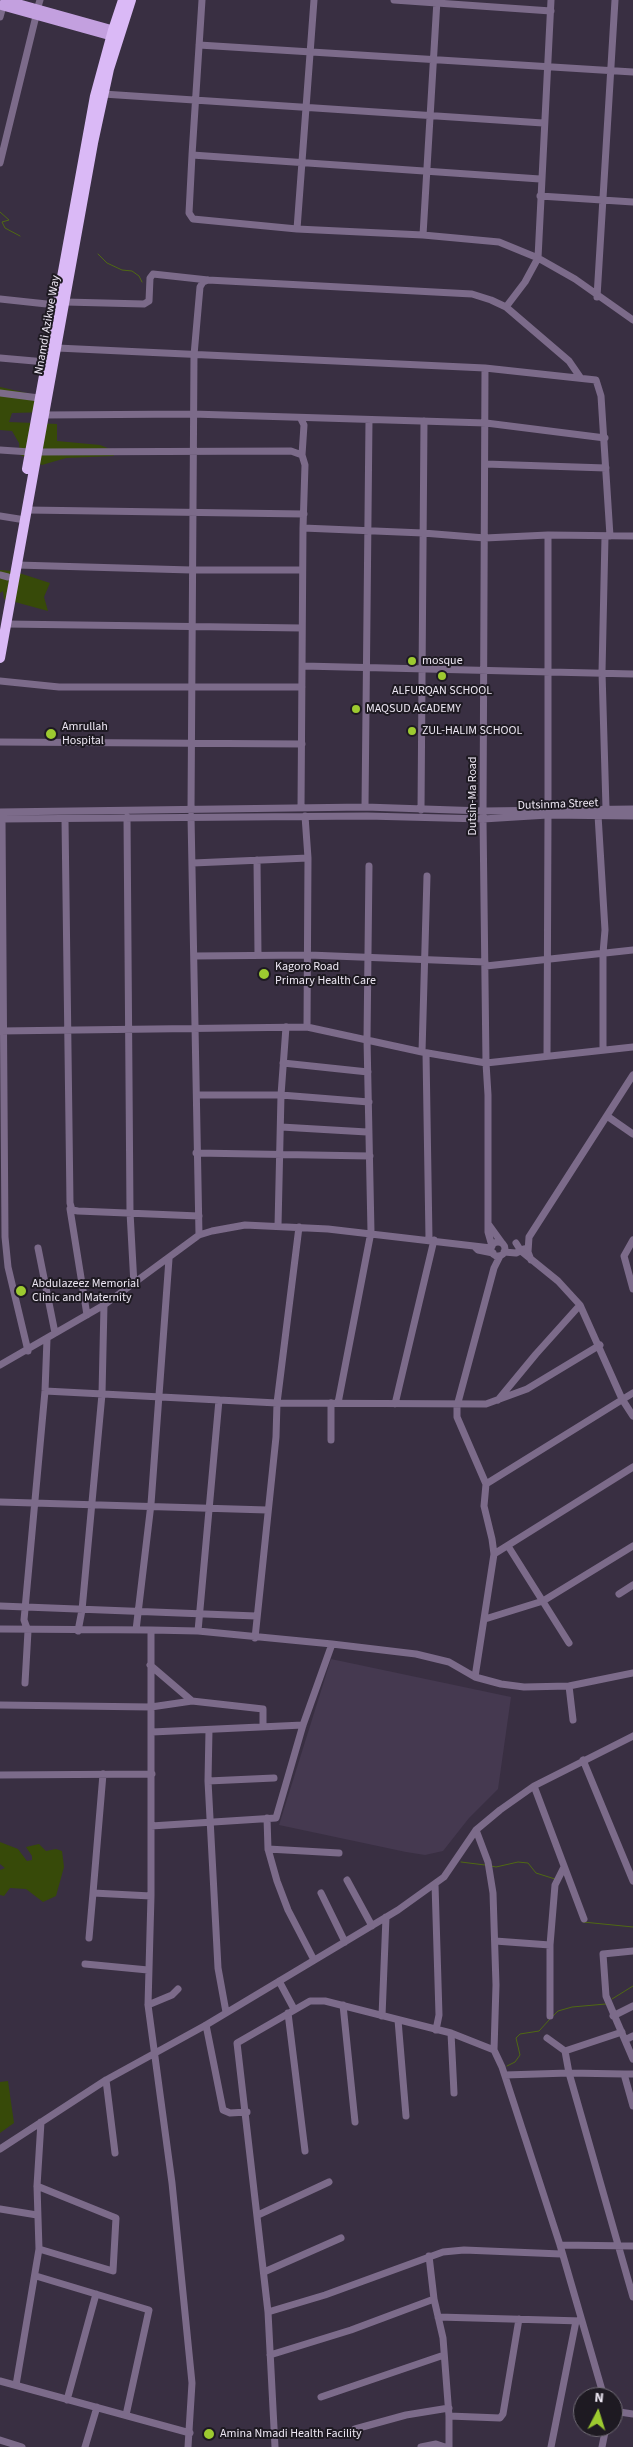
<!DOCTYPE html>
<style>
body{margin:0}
#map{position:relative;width:633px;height:2447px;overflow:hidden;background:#392f42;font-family:"Source Sans 3",sans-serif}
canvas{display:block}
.north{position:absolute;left:573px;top:2387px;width:50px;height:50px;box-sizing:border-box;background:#1e1a22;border:1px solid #716c76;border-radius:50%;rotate:5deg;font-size:14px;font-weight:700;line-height:20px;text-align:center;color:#ede7f3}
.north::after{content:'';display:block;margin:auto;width:18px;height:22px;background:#9dca30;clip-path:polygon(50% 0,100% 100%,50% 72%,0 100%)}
</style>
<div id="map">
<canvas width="633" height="2447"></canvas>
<div class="north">N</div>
</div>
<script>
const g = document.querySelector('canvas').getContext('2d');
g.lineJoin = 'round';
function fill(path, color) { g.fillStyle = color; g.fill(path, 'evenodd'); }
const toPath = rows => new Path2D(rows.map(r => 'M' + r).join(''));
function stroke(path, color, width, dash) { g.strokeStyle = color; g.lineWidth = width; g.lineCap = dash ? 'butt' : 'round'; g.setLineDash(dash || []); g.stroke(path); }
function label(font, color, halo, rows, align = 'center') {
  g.font = font + ' "Source Sans 3",sans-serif'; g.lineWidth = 4; g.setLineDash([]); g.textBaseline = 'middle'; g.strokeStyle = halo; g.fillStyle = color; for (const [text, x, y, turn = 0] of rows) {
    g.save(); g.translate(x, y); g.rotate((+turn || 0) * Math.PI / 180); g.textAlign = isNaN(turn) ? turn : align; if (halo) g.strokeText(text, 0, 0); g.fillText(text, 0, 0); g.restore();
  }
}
fill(toPath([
 [331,1659,511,1697,498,1789,469,1818,443,1851,425,1855,406,1852,279,1825]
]), '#453950');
fill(toPath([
 [0,387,49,398,50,412,12,413,9,422,57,424,57,441,100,445,110,449,114,456,66,458,42,465,20,455,19,443,12,431,0,430],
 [0,570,13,571,50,583,44,597,48,611,4,599,3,591,0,593],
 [0,1842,18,1849,27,1861,32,1860,32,1856,26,1847,39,1844,46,1851,56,1849,62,1851,64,1867,56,1896,43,1902,26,1889,10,1888,4,1896,0,1895,0,1870,5,1868,0,1864],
 [8,2081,14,2123,0,2133,0,2082]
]), '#374a09');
stroke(toPath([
 [0,212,9,220,2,222,5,228,20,236],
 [98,254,107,263,122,270,132,271,139,276,142,282],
 [461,1862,485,1865],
 [491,1866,496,1867,518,1862,528,1863,536,1873,555,1879],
 [583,1922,633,1927],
 [612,1999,633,1986],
 [553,2016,558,2011,572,2007,606,2004],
 [507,2066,515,2062,520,2055,516,2038,520,2034,539,2031,550,2019]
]), '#506913', 1);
stroke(toPath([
 [202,0,192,155,189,213,193,219,297,229,423,235,499,242,538,258,575,279,633,320],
 [394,0,551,11],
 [37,10,40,0],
 [0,17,3,6],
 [199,45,633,72],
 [103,94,543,123],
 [192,155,540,179],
 [0,163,36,16],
 [540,196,633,202],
 [297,229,314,0],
 [423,235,437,0],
 [597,297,615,0],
 [0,299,56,305],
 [65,302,144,304,149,301,150,278,153,274,208,280,472,294,491,300,506,307,569,361,580,377],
 [506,307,525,282,538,258,551,0],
 [57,348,485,368,596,380,601,396,610,536],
 [0,358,46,362],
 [485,368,483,819,486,1063,488,1095,488,1232,492,1246],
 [0,393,39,398],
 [44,415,192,414,486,423,605,438],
 [301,419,304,425,302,455],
 [0,450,30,452],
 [37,452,291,451,302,455,305,465,303,528,423,533,485,538,548,535,633,536],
 [485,464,606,468],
 [27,510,304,514],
 [0,516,19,519],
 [605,537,602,672,606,808],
 [17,565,191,570,302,570],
 [0,575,8,577],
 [6,624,302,628],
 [303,666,633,674],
 [0,681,59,687,302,687],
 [0,742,302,744],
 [365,807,369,420],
 [301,808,303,528],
 [548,809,548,535],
 [191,810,194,355,200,287,203,282,208,280],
 [421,810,424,421],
 [0,812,365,807,484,811,633,809],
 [598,815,605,930,603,953,603,1050],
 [191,816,199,1235],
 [305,816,308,858,307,1027],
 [127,817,130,1212,134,1285],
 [0,819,367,816,483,819,548,815,633,816],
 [2,819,5,1237,8,1267,28,1351],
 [65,819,70,1203,72,1210,78,1211,199,1216],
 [257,860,258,955],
 [193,863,308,858],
 [194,956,309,955,485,962],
 [486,966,633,950],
 [0,1031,307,1027,422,1052,486,1063,633,1047],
 [422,1052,427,876],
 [426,1053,429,1239],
 [547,1056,548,815],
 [283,1063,368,1072],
 [197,1095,281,1095,369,1102],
 [607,1116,633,1134],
 [281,1127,367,1132],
 [196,1153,370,1156],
 [70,1209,87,1315],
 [489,1225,502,1243],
 [278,1226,281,1095,286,1027],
 [633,1240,624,1256,633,1289],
 '491 1249a7 7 0 1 1 14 0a7 7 0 1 1-14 0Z',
 [516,1243,521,1251,558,1281,580,1305,622,1399,633,1416],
 [475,1247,478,1250,493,1253],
 [38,1248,55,1333],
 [504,1252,516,1253,524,1249],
 [531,1260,528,1252,529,1237,633,1075],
 [0,1365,104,1305,199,1235,212,1231,245,1225,328,1229,491,1248],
 [45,1391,277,1403,486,1404,527,1389,600,1345],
 [498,1400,536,1354,580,1305],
 [331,1403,331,1440],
 [338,1403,371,1232,367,1039,369,866],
 [395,1404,434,1240],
 [486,1484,633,1393],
 [0,1502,267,1510],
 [508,1546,569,1643],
 [494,1554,633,1467],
 [619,1594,633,1585],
 [0,1606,256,1616],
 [485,1619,543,1601,633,1546],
 [0,1629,151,1630,151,1896,148,2005,172,2183,192,2383,188,2447],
 [136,1630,151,1504,169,1259],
 [151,1630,198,1631,332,1644,416,1654,449,1662,475,1677,501,1684,524,1687,569,1686,633,1673],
 [78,1631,82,1610,102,1394,104,1305],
 [198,1631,219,1400],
 [255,1638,276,1437,277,1403,299,1227],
 [150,1665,192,1701],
 [475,1677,494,1554,492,1539,484,1506,486,1484,457,1417,457,1406,494,1268,500,1256],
 [25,1683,28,1631,24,1620,45,1391,47,1339],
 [569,1686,573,1720],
 [0,1705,151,1707,192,1701,263,1709,263,1727],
 [209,1730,208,1781,218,1968,226,2012],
 [152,1732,303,1725],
 [583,1760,633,1881],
 [103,1774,93,1893,151,1896],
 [0,1775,152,1774],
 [208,1781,274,1778],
 [534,1786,584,1919],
 [267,1818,268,1849,277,1881,288,1910,314,1960],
 [151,1826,276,1818,303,1725,332,1644],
 [476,1830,488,1862,493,1893,496,1985,494,2050,502,2067,560,2245,604,2397],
 [268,1849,339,1853],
 [347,1880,372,1926],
 [435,1884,439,2015,436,2030],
 [321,1893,345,1942],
 [89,1938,93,1893],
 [495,1941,550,1945],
 [633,1951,603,1954,606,1996,633,2059],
 [85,1964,148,1970],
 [279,1981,294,2009],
 [148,2005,172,1995,178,1989],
 [343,2005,355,2122],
 [288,2013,305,2151],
 [382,2016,386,1917],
 [550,2016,550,1945,555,1885,564,1867],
 [613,2016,633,2006],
 [398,2020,406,2116],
 [206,2025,223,2110,230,2113,247,2112],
 [451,2033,454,2093],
 [547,2038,565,2051,569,2073,633,2297],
 [625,2040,633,2036],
 [565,2051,622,2032],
 [633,2074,624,2074,633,2106],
 [505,2075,569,2073,624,2074],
 [106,2080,115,2153],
 [0,2149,106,2080,206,2025,398,1910,444,1877,476,1830,500,1810,534,1786,633,1736],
 [37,2186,116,2218,113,2271,39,2249],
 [0,2209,37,2215],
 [258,2215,329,2182],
 [560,2245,633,2246],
 [429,2256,434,2299,443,2338,449,2416,449,2447],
 [264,2272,341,2238],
 [36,2276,149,2310,126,2415],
 [268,2312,325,2295,443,2252,464,2250,561,2254],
 [438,2317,582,2321],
 [270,2355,351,2330,434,2299],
 [0,2381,190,2433],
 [16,2385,39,2249,37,2186,41,2122],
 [321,2397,444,2355],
 [67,2400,96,2294],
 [613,2411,633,2414],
 [449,2416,500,2418,503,2414,519,2319],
 [355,2429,406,2415,449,2408],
 [0,2440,22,2447],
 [85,2447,97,2407],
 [275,2447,268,2312,237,2043,310,2001,325,2001,451,2033,494,2050],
 [421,2447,436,2444,445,2447],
 [551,2447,576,2321],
 [602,2447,606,2427]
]), '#7c6b8a', 7);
stroke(toPath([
 [5,0,113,30],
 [0,5,111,36]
]), '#c3a0df', 9);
stroke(toPath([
 [27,469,95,96,113,30,123,0],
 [0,658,93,143,109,69,131,0]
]), '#dab9f6', 10);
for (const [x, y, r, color] of [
 [412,661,5,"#9dca30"],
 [442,676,5,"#9dca30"],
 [356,709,5,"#9dca30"],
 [412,731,5,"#9dca30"],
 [51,734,6,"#9dca30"],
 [264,974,6,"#9dca30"],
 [21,1291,6,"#9dca30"],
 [209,2434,6,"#9dca30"]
]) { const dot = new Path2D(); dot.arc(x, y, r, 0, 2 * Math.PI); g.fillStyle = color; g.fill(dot); stroke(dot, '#1e1a22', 2); }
label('12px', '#ede7f3', '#1e1a22', [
 ["Nnamdi Azikwe Way",48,325,-80],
 ["Dutsin-Ma Road",473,796,-90],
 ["Dutsinma Street",558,805,-2]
]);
label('12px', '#ede7f3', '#1e1a22', [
 ["mosque",422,661],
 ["ALFURQAN SCHOOL",442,691,"center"],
 ["MAQSUD ACADEMY",366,709],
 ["Amrullah",62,727],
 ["Hospital",62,741],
 ["ZUL-HALIM SCHOOL",422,731],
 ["Kagoro Road",275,967],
 ["Primary Health Care",275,981],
 ["Abdulazeez Memorial",32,1284],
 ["Clinic and Maternity",32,1298],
 ["Amina Nmadi Health Facility",220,2434]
], 'left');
</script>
